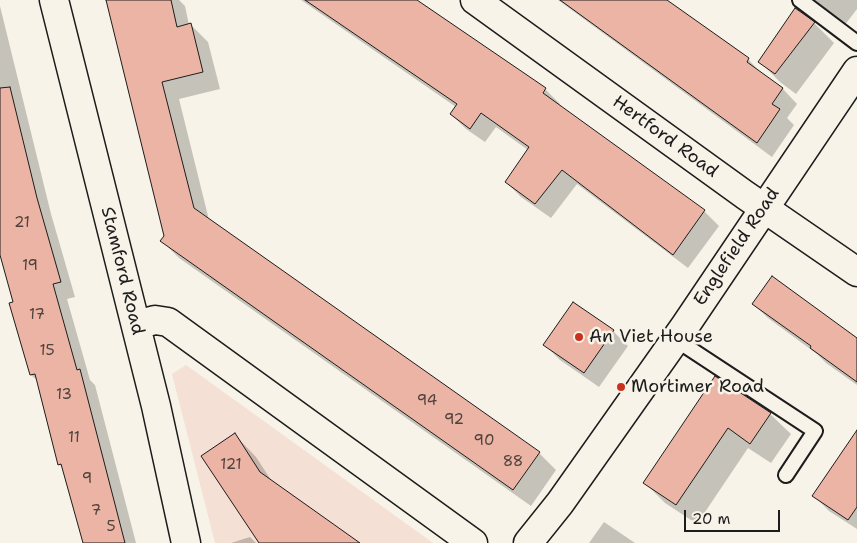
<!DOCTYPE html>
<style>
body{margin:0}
#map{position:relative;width:857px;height:543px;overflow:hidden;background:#f7f3e8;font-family:"Shantell Sans",sans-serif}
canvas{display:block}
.scale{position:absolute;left:684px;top:510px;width:96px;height:22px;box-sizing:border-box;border:2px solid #1c1c1c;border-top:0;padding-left:6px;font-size:15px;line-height:18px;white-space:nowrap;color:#1c1c1c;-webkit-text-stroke:4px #f7f3e8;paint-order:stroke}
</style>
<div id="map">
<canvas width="857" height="543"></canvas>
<div class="scale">20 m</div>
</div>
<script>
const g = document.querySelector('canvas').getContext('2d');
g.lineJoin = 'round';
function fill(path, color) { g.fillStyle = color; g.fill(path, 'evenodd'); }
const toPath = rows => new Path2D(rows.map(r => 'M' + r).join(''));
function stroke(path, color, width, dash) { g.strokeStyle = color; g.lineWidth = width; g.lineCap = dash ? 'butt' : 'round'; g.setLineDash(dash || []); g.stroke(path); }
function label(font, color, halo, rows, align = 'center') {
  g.font = font + ' "Shantell Sans",sans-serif'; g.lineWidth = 5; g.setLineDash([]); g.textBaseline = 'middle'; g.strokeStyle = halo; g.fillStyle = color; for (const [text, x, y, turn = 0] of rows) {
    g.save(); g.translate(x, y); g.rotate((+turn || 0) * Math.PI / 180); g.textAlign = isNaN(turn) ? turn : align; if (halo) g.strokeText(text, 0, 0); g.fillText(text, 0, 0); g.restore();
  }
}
fill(toPath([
 [186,365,433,543,215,543,172,374]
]), '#f4e0d4');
fill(toPath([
 [107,0,179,0,185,6,189,25,191,25,208,42,220,89,179,99,209,220,539,453,556,470,531,506,179,258,162,241,165,236],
 [301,0,415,0,545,89,560,104,558,106,704,211,719,226,688,268,577,184,551,218,521,197,506,182,528,150,496,127,485,142,466,129,451,114,456,107],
 [558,0,666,0,748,59,763,75,783,89,797,104,787,118,794,125,772,157],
 [814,0,857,0,857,9,844,26,825,11],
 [0,6,51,214,75,297,67,299,90,380,95,385,136,543,84,543,64,469,59,464,39,382,31,375,15,303,0,247],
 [814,23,834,43,796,94,780,82,760,62],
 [753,304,857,339,857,385,826,363,817,354,768,318],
 [613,331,628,346,599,387,560,360,545,345],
 [716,378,770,414,791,434,771,463,748,448,697,524,665,503,645,483],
 [235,435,256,457,273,483,358,543,279,543],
 [857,453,857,529,829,511,814,496],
 [604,522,635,543,589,543],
 [250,537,256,543,231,543]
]), '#0003');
const building = toPath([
 [106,0,171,0,177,27,191,23,203,72,162,82,194,208,540,452,513,490,160,241,164,236,106,0],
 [305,0,417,0,546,88,543,93,705,210,673,255,562,170,535,204,505,182,529,147,481,113,470,129,450,114,457,104,305,0],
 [560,0,667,0,749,58,747,62,783,88,772,104,780,109,757,143,560,0],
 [795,8,815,22,775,74,758,62,795,8],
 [10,87,37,198,61,282,53,284,77,370,80,369,125,543,83,543,61,464,58,465,35,374,30,375,9,303,13,302,0,255,0,88,10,87],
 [772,276,857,338,857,382,810,348,811,346,752,304,772,276],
 [573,302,614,330,584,373,543,345,573,302],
 [715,376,771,413,750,444,728,428,676,505,643,483,715,376],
 [857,430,857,507,848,520,812,496,857,430],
 [235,433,260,472,360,543,259,543,201,456,235,433]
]);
fill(building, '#ecb4a4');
stroke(building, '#1c1c1c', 1);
const service = toPath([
 [800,0,857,43],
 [675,339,815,431,786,475]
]);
const minor = toPath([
 [54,0,156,406,186,543],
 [475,0,745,195,857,272],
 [136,325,155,320,168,322,473,543]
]);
const tertiary = toPath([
 [528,543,560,503,685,326,857,71]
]);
stroke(service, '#1c1c1c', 18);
stroke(minor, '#1c1c1c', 31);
stroke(tertiary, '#1c1c1c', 31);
stroke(service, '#f7f3e8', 14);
stroke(minor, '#f7f3e8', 28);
stroke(tertiary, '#f7f3e8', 28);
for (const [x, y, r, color] of [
 [579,337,5,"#c8321e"],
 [621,387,5,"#c8321e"]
]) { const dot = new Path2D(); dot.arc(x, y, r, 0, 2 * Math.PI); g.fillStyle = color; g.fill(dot); stroke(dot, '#f7f3e8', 2); }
label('15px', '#50423e', null, [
 ["21",22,223],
 ["19",30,266],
 ["17",37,315],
 ["15",47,351],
 ["13",64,395],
 ["94",427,401],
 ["92",454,420],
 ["11",74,438],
 ["90",484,441],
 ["88",513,462],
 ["121",231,465],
 ["9",87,479],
 ["7",96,511],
 ["5",111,527]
]);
label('18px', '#1c1c1c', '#f7f3e8', [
 ["Hertford Road",665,137,36],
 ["Englefield Road",737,247,-56],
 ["Stamford Road",122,271,76]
]);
label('18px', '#1c1c1c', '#f7f3e8', [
 ["An Viet House",589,337],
 ["Mortimer Road",631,387]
], 'left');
</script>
